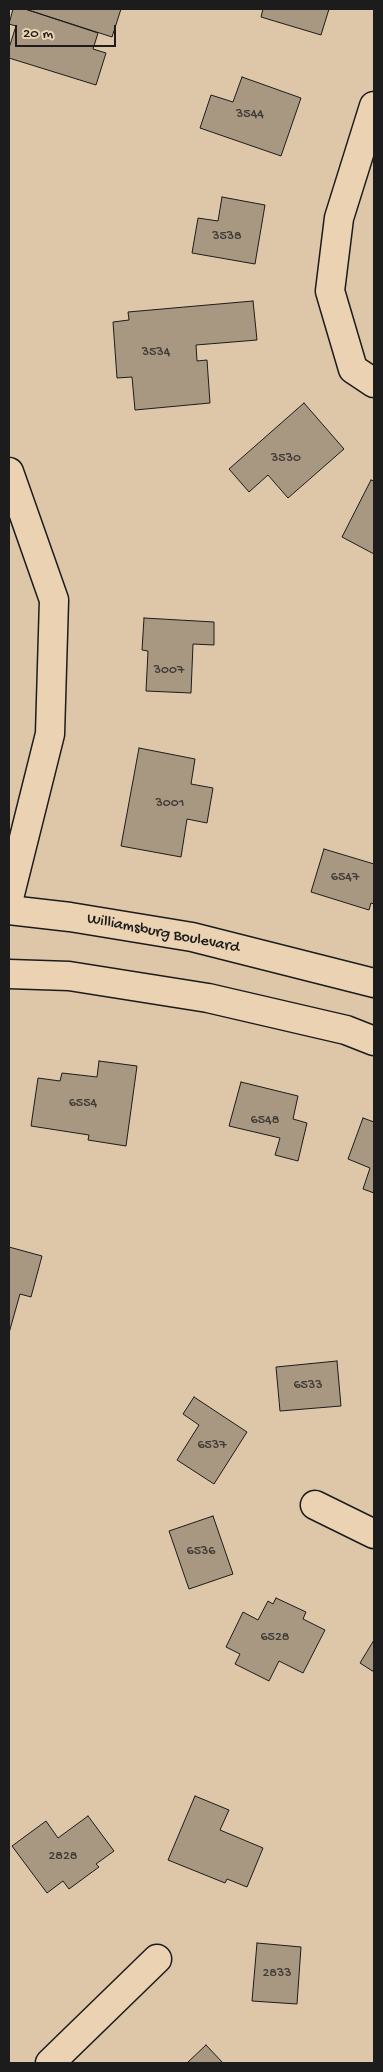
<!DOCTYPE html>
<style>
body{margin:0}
#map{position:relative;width:383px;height:2072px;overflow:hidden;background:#dec7a9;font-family:"Gochi Hand",sans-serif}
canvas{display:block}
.frame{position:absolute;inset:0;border:10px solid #1c1c1c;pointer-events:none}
.scale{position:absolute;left:15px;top:25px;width:101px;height:22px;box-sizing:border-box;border:2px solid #1c1c1c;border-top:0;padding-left:6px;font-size:15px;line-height:18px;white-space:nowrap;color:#1c1c1c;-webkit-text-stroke:4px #ead2b2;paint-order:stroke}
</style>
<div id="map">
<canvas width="383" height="2072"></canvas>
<div class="frame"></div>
<div class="scale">20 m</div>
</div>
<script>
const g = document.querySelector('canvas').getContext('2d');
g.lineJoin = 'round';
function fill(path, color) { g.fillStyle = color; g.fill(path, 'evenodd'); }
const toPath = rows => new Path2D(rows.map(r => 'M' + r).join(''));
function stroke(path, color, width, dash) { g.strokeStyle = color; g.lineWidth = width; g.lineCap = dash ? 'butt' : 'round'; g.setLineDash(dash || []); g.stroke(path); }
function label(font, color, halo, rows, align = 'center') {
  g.font = font + ' "Gochi Hand",sans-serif'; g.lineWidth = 4; g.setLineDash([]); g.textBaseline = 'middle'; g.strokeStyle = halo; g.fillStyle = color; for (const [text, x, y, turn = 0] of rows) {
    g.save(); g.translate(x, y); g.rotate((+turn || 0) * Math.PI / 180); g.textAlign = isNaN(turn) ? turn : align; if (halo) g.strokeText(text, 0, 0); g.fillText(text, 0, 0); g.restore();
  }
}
const building = toPath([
 [13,9,25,9,98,33,93,49,106,53,96,85,9,58,9,48,16,26,9,24,13,9],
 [25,9,121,9,112,37,25,9],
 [263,9,329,9,321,35,261,17,263,9],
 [242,77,301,98,281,156,200,128,211,95,233,102,242,77],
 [222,197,265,205,255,264,192,253,198,218,218,221,222,197],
 [253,301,257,340,196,345,197,361,207,360,210,403,135,410,132,377,117,378,113,322,129,320,128,312,253,301],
 [304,403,344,449,288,498,268,475,249,492,229,469,304,403],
 [371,480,374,481,374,554,342,537,371,480],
 [144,618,214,622,214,645,193,644,191,693,146,691,148,651,142,650,144,618],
 [139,748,195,759,191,784,213,788,207,823,187,819,181,857,121,846,139,748],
 [324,849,374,864,374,904,371,903,369,910,311,892,324,849],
 [99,1061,137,1066,126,1146,88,1140,89,1135,31,1126,38,1078,60,1081,62,1073,97,1077,99,1061],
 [241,1082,298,1096,293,1119,307,1123,298,1161,275,1155,280,1138,229,1126,241,1082],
 [363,1118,374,1122,374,1193,363,1189,370,1168,348,1159,363,1118],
 [9,1247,42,1256,31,1297,20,1294,9,1333,9,1247],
 [337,1361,341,1406,280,1411,276,1367,337,1361],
 [194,1397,247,1432,214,1484,177,1460,199,1425,183,1414,194,1397],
 [213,1516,233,1574,189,1589,169,1531,213,1516],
 [276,1598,306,1612,303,1619,325,1630,303,1673,279,1661,269,1681,235,1664,240,1654,226,1647,243,1612,258,1620,268,1601,273,1604,276,1598],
 [374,1640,374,1672,360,1663,374,1640],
 [195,1796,229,1810,220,1830,263,1848,247,1887,227,1879,225,1883,168,1860,195,1796],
 [88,1816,114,1851,96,1864,99,1867,69,1889,63,1881,47,1893,12,1846,46,1821,58,1838,88,1816],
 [257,1943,301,1947,297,2004,252,2001,257,1943],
 [206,2045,223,2063,187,2063,206,2045]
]);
fill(building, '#a89781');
stroke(building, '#1c1c1c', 1);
const minor = toPath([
 [374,106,339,218,330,291,353,369,374,383],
 [315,1505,374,1534],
 [50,2063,157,1959]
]);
const tertiary = toPath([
 [9,472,54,600,50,734,9,898]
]);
const secondary = toPath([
 [9,910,70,917,192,937,374,983],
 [9,974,69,976,208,998,346,1030,374,1041]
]);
stroke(minor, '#1c1c1c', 31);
stroke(tertiary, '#1c1c1c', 31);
stroke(secondary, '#1c1c1c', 31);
stroke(minor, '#ead2b2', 28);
stroke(tertiary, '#ead2b2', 28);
stroke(secondary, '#ead2b2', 28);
label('14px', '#3f3b35', null, [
 ["3544",250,115],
 ["3538",227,237],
 ["3534",156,353],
 ["3530",286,459],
 ["3007",169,671],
 ["3001",170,804],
 ["6547",345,878],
 ["6554",83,1104],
 ["6548",265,1121],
 ["6533",308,1386],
 ["6537",212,1446],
 ["6536",201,1552],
 ["6528",275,1638],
 ["2828",63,1857],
 ["2833",277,1974]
]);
label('16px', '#1c1c1c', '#ead2b2', [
 ["Williamsburg Boulevard",163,934,11]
]);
</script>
